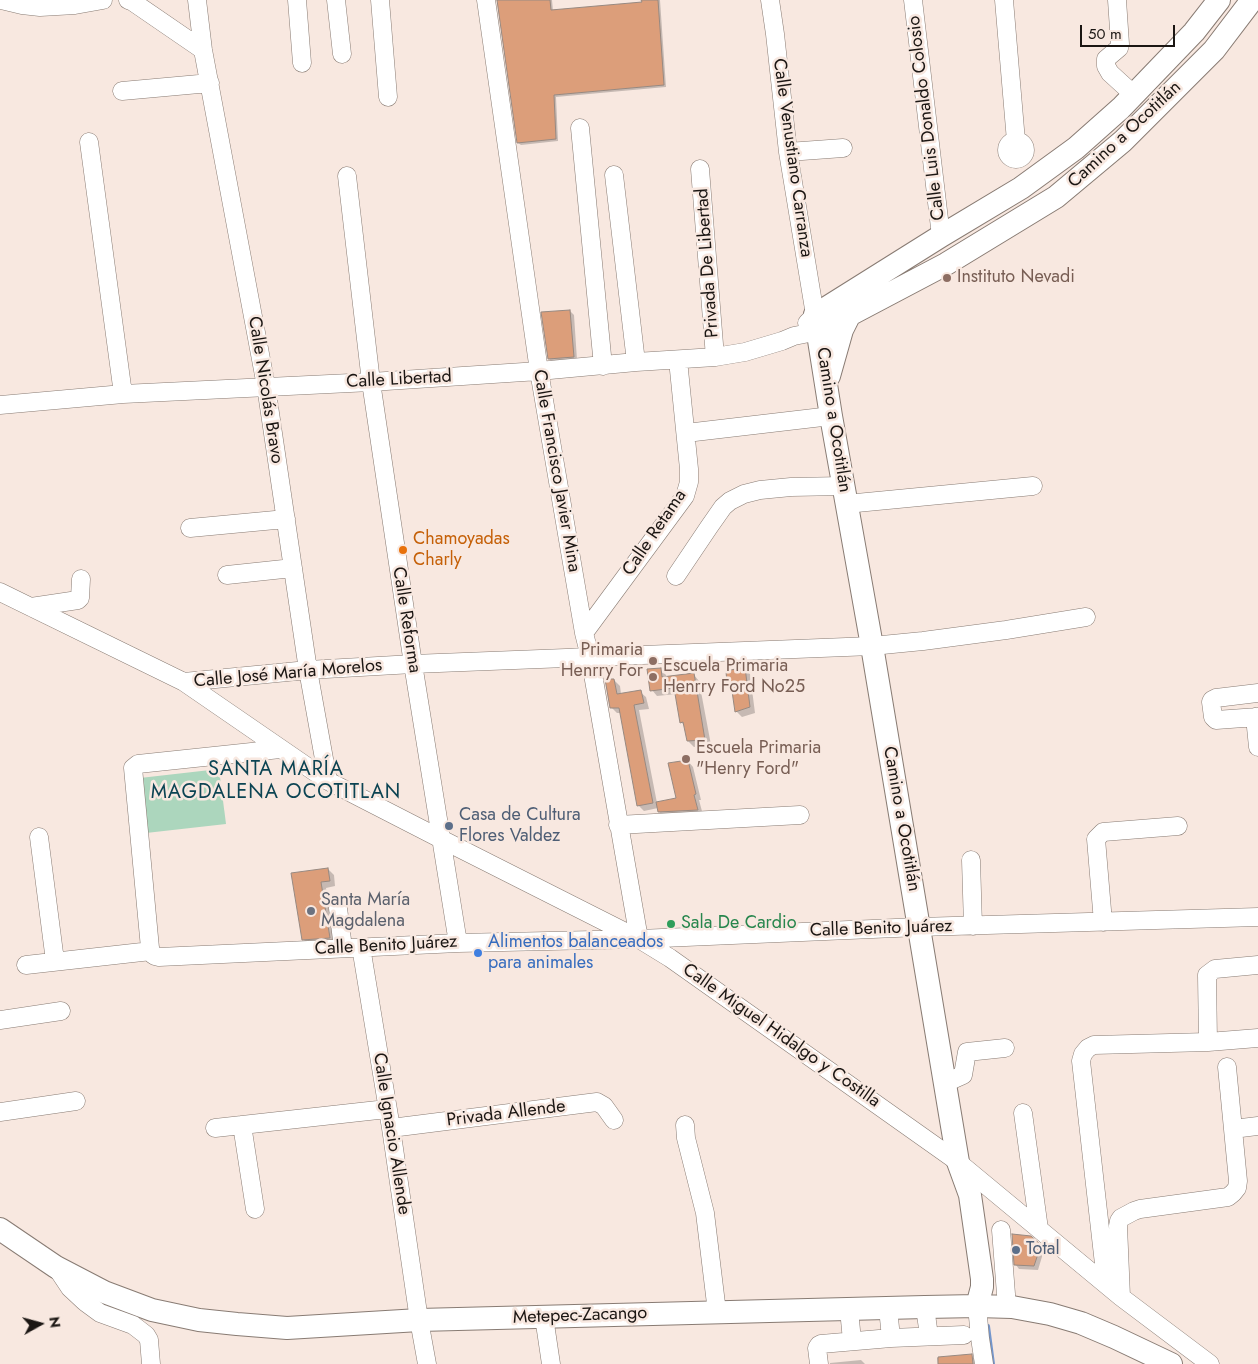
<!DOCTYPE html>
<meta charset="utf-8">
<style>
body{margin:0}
#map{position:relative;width:1258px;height:1364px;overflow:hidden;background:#f8e8e0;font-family:Jost,sans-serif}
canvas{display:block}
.north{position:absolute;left:15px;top:1299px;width:50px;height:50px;-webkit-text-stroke:4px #f8e8e0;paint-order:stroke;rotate:83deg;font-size:14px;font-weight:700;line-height:20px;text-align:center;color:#1b1613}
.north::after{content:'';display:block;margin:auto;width:18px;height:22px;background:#1b1613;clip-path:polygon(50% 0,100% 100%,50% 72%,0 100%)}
.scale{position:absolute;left:1080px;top:25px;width:95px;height:22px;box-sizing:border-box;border:2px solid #1b1613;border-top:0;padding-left:6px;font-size:15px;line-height:18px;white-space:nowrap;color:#1b1613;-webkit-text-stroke:4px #f8e8e0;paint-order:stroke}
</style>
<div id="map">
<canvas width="1258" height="1364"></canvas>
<div class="north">N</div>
<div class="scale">50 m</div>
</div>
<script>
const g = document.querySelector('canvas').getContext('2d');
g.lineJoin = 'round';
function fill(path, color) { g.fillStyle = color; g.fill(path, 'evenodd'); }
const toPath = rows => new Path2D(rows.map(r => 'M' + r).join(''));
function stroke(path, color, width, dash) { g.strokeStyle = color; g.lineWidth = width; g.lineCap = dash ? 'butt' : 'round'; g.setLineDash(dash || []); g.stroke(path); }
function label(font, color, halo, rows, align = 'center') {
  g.font = font + ' Jost,sans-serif'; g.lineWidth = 5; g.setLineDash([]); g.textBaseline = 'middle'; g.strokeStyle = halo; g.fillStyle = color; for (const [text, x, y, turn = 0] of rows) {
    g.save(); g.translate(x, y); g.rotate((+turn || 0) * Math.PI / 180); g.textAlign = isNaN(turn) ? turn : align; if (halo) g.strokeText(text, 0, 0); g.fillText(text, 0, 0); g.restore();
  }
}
fill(toPath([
 [219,769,226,824,146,833,140,778]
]), '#acd6bd');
fill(toPath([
 [498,0,552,0,553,11,643,3,643,0,660,0,666,87,556,97,558,141,521,145,518,143],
 [570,311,574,315,577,360,553,363,549,359],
 [660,669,666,675,667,678,694,675,699,681,711,745,694,747,688,741,685,726,681,722,676,694,657,696,652,690],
 [744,669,750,674,755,713,742,717,737,712,733,688,728,684],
 [614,680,620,686,621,694,640,692,646,697,649,709,639,710,657,803,677,799,688,761,693,767,701,800,699,800,703,815,665,817,659,812,658,808,644,811,638,805,621,713,617,713,611,707],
 [328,869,334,875,335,886,326,888,335,944,309,945,303,939,293,874],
 [1040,1246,1044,1250,1038,1270,1019,1269,1016,1265],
 [971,1355,979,1364,938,1364,937,1358],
 [861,1360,865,1364,830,1364,830,1363]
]), '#0003');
stroke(toPath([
 [988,1326,993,1364]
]), '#7496cc', 4);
const building = toPath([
 [497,0,550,0,551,10,642,2,641,0,658,0,664,85,554,95,556,139,517,143,497,0],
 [570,310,574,357,548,359,541,312,570,310],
 [745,667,750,707,735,712,731,684,727,684,726,671,745,667],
 [661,668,662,677,694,673,705,740,687,741,683,722,680,723,674,688,650,691,647,669,661,668],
 [605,679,614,679,617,694,641,690,644,703,634,705,653,803,637,806,619,708,610,708,605,679],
 [688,760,696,794,694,795,698,810,658,812,656,802,676,798,668,763,688,760],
 [328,868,330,881,321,882,330,938,302,940,291,873,328,868],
 [1012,1234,1031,1236,1041,1245,1034,1266,1014,1265,1012,1234],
 [972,1354,973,1364,938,1364,938,1357,972,1354]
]);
fill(building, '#dc9e7a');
stroke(building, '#978981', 1);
const minor = toPath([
 [1,0,22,5,40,7,75,5,103,0],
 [128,0,133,2,203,50],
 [197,0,203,50,266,386,308,670,328,781],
 [297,0,302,63],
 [336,0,342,54],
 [380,0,388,97],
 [486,0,539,371,584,633,590,657,639,939],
 [770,0,775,34,788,152,815,315,807,323],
 [913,0,941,236],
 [1004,0,1016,141],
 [1117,0,1120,44,1119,48,1106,59,1106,66,1110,73,1133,94],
 [122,91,210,83],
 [580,128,603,366],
 '1007 150a9 9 0 1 1 18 0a9 9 0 1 1-18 0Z',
 [89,142,123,394],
 [788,152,843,148],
 [700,169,715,357],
 [614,175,636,362],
 [347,176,371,382,413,664,458,943],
 [0,405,123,394,371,382,539,371,636,362,715,357,745,352,782,341,794,336,819,331],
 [686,433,831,416],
 [846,504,1033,486],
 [190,528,286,519],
 [227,575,293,568],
 [676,576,709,527,723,507,730,501,744,494,760,490,791,487,843,486],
 [0,592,184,682,328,781,441,839,639,939,670,958,958,1162,1121,1297,1210,1364],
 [31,607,78,600,80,598,81,579],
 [584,633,685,496,689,482,689,469,678,360],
 [184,682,308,670,413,664,872,646,923,641,1006,630,1086,617],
 [1258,693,1216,698,1212,700,1211,702,1213,717,1216,720,1258,717],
 [1255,717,1258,747],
 [280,749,138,764,133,768,150,948,152,954,155,956,159,957,458,943,639,939,919,927,1258,917],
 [618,825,800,815],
 [39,837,55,961],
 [971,860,973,926],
 [338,908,343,948],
 [1103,922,1096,839,1103,832,1178,826],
 [361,947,391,1128,419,1320,427,1364],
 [26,965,151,951],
 [0,1020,61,1011],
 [1208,1042,1207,975,1215,969,1258,965],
 [945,1083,963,1075,967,1052,1005,1048],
 [0,1112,76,1101],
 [1023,1113,1039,1229],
 [242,1125,255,1209],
 [685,1125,686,1138,705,1213,717,1312],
 [215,1128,387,1109],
 [391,1128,597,1102,604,1106,614,1120],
 [1233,1129,1258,1126],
 [1001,1230,1007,1307],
 [56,1267,70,1288,85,1302,100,1313,133,1325,146,1335,149,1340,151,1364],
 [1105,1283,1104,1264,1081,1061,1083,1054,1088,1048,1094,1045,1208,1042,1258,1038],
 [1121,1297,1118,1226,1119,1221,1121,1218,1134,1211,1140,1209,1228,1197,1233,1193,1237,1188,1238,1181,1227,1067],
 [977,1306,980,1338,984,1364],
 [925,1307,929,1336],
 [888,1308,891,1338],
 [849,1309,852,1341],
 [544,1317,551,1364],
 [819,1364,817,1348,819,1345,821,1344,891,1338,964,1335]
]);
const major = toPath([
 [819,331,946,264,1056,197,1123,141,1214,50,1252,0],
 [829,376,842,330,850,314],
 [0,1229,56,1267,104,1292,152,1310,199,1320,237,1324,287,1328,419,1320,925,1307,977,1306,1012,1307,1050,1314,1081,1323,1114,1337,1171,1364],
 [977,1306,982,1287,982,1279,970,1195,958,1162,872,646,831,416,815,315,941,236,1021,188,1076,148,1121,108,1194,32,1219,0]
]);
stroke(minor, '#887b73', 19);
stroke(major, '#887b73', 24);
stroke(minor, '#fff', 18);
stroke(major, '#fff', 22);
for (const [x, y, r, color] of [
 [947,278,5,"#8d6e63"],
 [403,550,5,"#e8710a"],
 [653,661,5,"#8d6e63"],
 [653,677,5,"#8d6e63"],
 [686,759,5,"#8d6e63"],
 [449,826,5,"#5c6f8a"],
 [311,911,5,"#6b7280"],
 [671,924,5,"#2e9e5b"],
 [478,953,5,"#3f7fe0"],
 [1016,1250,5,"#5c6f8a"]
]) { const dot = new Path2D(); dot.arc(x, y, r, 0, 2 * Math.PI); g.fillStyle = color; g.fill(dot); stroke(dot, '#f8e8e0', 2); }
label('18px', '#1b1613', '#f8e8e0', [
 ["Calle Luis Donaldo Colosio",927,118,-97],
 ["Camino a Ocotitlán",1125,135,-43],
 ["Calle Venustiano Carranza",792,158,82],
 ["Privada De Libertad",708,263,-94],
 ["Calle Libertad",399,380,-3],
 ["Calle Nicolás Bravo",265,390,81],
 ["Camino a Ocotitlán",833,420,81],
 ["Calle Francisco Javier Mina",556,471,80],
 ["Calle Retama",655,533,-56],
 ["Calle Reforma",406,620,81],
 ["Calle José María Morelos",288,674,-5],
 ["Camino a Ocotitlán",901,819,80],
 ["Calle Benito Juárez",881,929,-2],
 ["Calle Benito Juárez",386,946,-3],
 ["Calle Miguel Hidalgo y Costilla",781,1036,35],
 ["Privada Allende",506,1114,-7],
 ["Calle Ignacio Allende",391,1134,81],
 ["Metepec-Zacango",580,1316,-2]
]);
label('18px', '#785e54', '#f8e8e0', [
 ["Instituto Nevadi",957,278],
 ["Primaria",643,651,"right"],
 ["Henrry For",643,672,"right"],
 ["Escuela Primaria",663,667],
 ["Henrry Ford No25",663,688],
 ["Escuela Primaria",696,749],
 ["\"Henry Ford\"",696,770]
], 'left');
label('18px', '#c56008', '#f8e8e0', [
 ["Chamoyadas",413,540],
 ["Charly",413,561]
], 'left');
label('18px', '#4e5e75', '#f8e8e0', [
 ["Casa de Cultura",459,816],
 ["Flores Valdez",459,837],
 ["Total",1026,1250]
], 'left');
label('18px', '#5b616d', '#f8e8e0', [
 ["Santa María",321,901],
 ["Magdalena",321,922]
], 'left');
label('18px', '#27864d', '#f8e8e0', [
 ["Sala De Cardio",681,924]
], 'left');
label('18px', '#366cbe', '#f8e8e0', [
 ["Alimentos balanceados",488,943],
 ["para animales",488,964]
], 'left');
g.letterSpacing = '1px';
label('20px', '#0c4453', '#f8e8e0', [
 ["SANTA MARÍA",276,770],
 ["MAGDALENA OCOTITLAN",276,793]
]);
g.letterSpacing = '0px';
</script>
